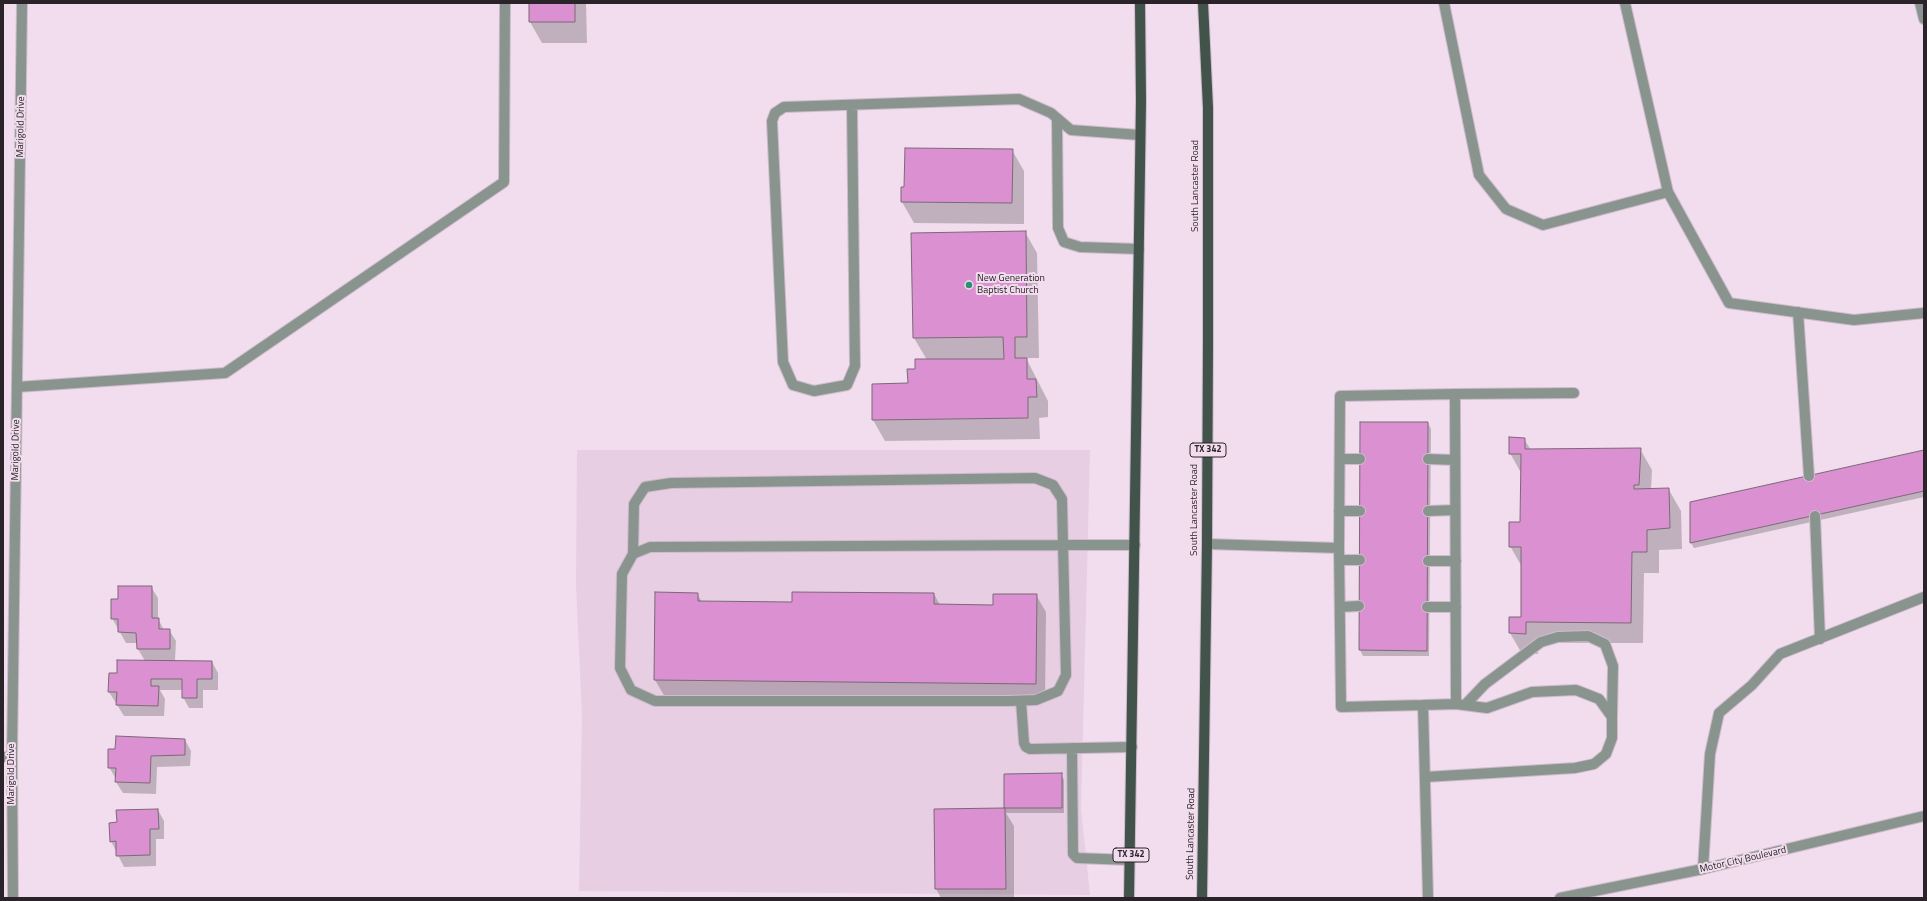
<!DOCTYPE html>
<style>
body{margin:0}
#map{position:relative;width:1927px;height:901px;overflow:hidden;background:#f1dded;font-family:"Titillium Web",sans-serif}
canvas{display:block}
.frame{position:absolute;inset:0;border:4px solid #2a2329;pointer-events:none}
</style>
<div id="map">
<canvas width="1927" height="901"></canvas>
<div class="frame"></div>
</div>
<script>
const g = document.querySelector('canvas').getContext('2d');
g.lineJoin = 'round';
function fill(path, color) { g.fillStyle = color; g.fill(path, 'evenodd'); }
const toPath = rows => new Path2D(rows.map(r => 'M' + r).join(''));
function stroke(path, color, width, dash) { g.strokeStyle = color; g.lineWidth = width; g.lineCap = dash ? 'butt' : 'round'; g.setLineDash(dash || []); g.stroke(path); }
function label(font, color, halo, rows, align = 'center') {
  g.font = font + ' "Titillium Web",sans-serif'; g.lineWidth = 4; g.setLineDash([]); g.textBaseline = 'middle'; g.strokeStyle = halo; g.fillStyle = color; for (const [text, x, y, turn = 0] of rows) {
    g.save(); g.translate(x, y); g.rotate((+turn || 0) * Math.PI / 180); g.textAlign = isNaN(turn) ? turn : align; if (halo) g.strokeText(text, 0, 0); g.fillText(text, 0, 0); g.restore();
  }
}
fill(toPath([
 [577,450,1090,450,1081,809,1090,895,579,891,582,716,576,584]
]), '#e7cee3');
fill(toPath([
 [530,3,586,3,587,43,542,43,530,22],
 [1012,150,1024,171,1024,224,914,223,902,202],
 [1025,232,1037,253,1039,358,1027,358,1027,360,1048,401,1048,417,1039,418,1040,439,885,441,873,420,873,385,909,384,916,370,927,360,914,338,912,234],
 [1361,423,1428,423,1431,429,1429,656,1363,656,1360,650],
 [1524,439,1531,450,1640,449,1652,470,1651,490,1669,490,1681,511,1682,549,1659,550,1659,573,1644,573,1643,643,1538,643,1538,654,1522,654,1510,633,1510,618,1522,618,1522,567,1510,546,1521,523,1521,473,1510,453],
 [1924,451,1924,497,1694,548,1691,543,1691,503],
 [151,587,158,598,158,619,164,630,169,630,176,641,175,661,212,662,218,673,218,690,203,690,203,708,189,708,183,697,183,690,160,690,165,699,164,716,124,716,109,692,118,674,145,661,138,649,137,643,126,643,112,618,119,600],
 [656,593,697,594,702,602,793,603,934,594,940,605,994,606,1036,595,1046,612,1045,701,665,697,655,680],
 [185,740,191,751,190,766,157,767,156,794,123,793,116,782,116,779,109,767],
 [1061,774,1064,780,1064,813,1006,813,1014,826,1014,898,941,898,936,889,935,810,1006,809,1005,807],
 [158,810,164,821,164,839,156,839,156,866,124,867,111,841,118,823]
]), '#0003');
const building = toPath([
 [529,3,575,3,575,22,529,22,529,3],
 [905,148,1013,149,1012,203,901,202,901,187,904,187,905,148],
 [1026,231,1027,337,1015,337,1015,358,1027,358,1027,379,1036,379,1037,397,1028,397,1028,418,872,420,872,384,908,383,907,369,915,369,915,359,1004,359,1003,337,913,338,911,233,1026,231],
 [1360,422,1428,422,1427,651,1359,650,1360,422],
 [1509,437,1525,438,1525,449,1641,448,1639,485,1634,485,1634,489,1669,488,1670,528,1647,530,1647,552,1632,552,1631,623,1526,622,1526,634,1509,633,1509,617,1521,617,1521,547,1509,547,1509,522,1520,522,1521,454,1509,454,1509,437],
 [1924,450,1924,491,1690,543,1690,502,1924,450],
 [118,586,152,586,152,618,159,618,159,629,170,629,170,649,137,649,136,633,118,632,118,619,111,619,111,599,118,599,118,586],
 [655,592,698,593,698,601,792,602,792,592,934,593,934,604,993,605,993,594,1037,594,1036,684,654,680,655,592],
 [117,660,212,661,212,679,197,679,197,698,182,698,182,679,151,679,151,686,159,686,158,706,116,705,117,692,108,692,109,673,117,673,117,660],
 [116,736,185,739,185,755,151,756,150,783,115,782,116,768,108,768,108,749,115,749,116,736],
 [1062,773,1062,808,1004,808,1004,774,1062,773],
 [1005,808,1006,889,935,889,934,809,1005,808],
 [158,809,159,829,150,829,150,855,116,856,116,841,110,842,109,823,117,822,116,810,158,809]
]);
fill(building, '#db90d1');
stroke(building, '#7a6977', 1);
const service = toPath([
 [1444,3,1479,175,1506,209,1543,225,1668,192],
 [1625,3,1668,192,1729,303,1854,320,1924,313],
 [1920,3,1924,19],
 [852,105,855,366,847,385,814,391,793,385,783,362,772,121,775,113,784,107,1019,99,1051,113,1071,130,1140,135],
 [1057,118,1058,228,1064,242,1080,247,1139,249],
 [1798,312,1809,476],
 [17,387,225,373,504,182,505,3],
 [1455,394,1574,393],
 [1340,459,1360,459],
 [1428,459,1455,460],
 [1339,511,1360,511],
 [1428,511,1455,510],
 [1815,516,1820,639],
 [1207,544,1339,548,1340,396,1455,394,1456,704,1423,705,1428,898],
 [1339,548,1341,707,1423,705],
 [633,554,634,504,645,487,671,483,1035,478,1053,485,1062,499,1063,545,1066,675,1058,691,1036,700,1008,701,655,701,631,690,620,668,622,574,633,554,650,547,1063,545,1135,545],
 [1340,560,1360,560],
 [1428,561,1456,561],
 [1340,607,1359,606],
 [1427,607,1456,607],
 [1021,701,1024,743,1026,747,1030,749,1132,747],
 [1465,705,1485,684,1541,642,1558,637,1588,636,1605,644,1613,666,1612,717],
 [1072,748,1073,854,1077,858,1130,860],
 [3,757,12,757],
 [1425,777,1575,768,1594,764,1606,754,1612,738,1612,717,1599,699,1576,690,1532,692,1487,708,1456,704],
 [1703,869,1710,754,1719,713,1752,685,1780,654,1924,597]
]);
const minor = toPath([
 [13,898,12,757,22,3],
 [1560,898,1703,869,1924,816]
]);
const primary = toPath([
 [1129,898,1141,101,1140,3],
 [1202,898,1207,544,1208,343,1208,108,1203,3]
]);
stroke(service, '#cdbcca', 12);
stroke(minor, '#cdbcca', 12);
stroke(primary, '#cdbcca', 12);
stroke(service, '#8a948f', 10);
stroke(minor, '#8a948f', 10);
stroke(primary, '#41534b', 10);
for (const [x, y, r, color] of [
 [969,285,4,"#29916d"]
]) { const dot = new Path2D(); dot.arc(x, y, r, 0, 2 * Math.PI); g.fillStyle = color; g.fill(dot); stroke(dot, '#f1dded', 1.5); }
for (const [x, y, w] of [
 [1208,450,36],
 [1131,855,36]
]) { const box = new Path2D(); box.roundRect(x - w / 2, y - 7, w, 14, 3); g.fillStyle = '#f1dded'; g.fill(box); stroke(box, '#2a2329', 1); }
label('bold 9px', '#2a2329', null, [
 ["TX 342",1208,450],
 ["TX 342",1131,855]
]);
label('10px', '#2a2329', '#f1dded', [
 ["Marigold Drive",21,127,-89],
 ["South Lancaster Road",1196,186,-90],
 ["Marigold Drive",16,450,-89],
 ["South Lancaster Road",1195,510,-90],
 ["Marigold Drive",12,774,-90],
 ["South Lancaster Road",1191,834,-89],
 ["Motor City Boulevard",1743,860,-13]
]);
label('10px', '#2a2329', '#f1dded', [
 ["New Generation",977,279],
 ["Baptist Church",977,291]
], 'left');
</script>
